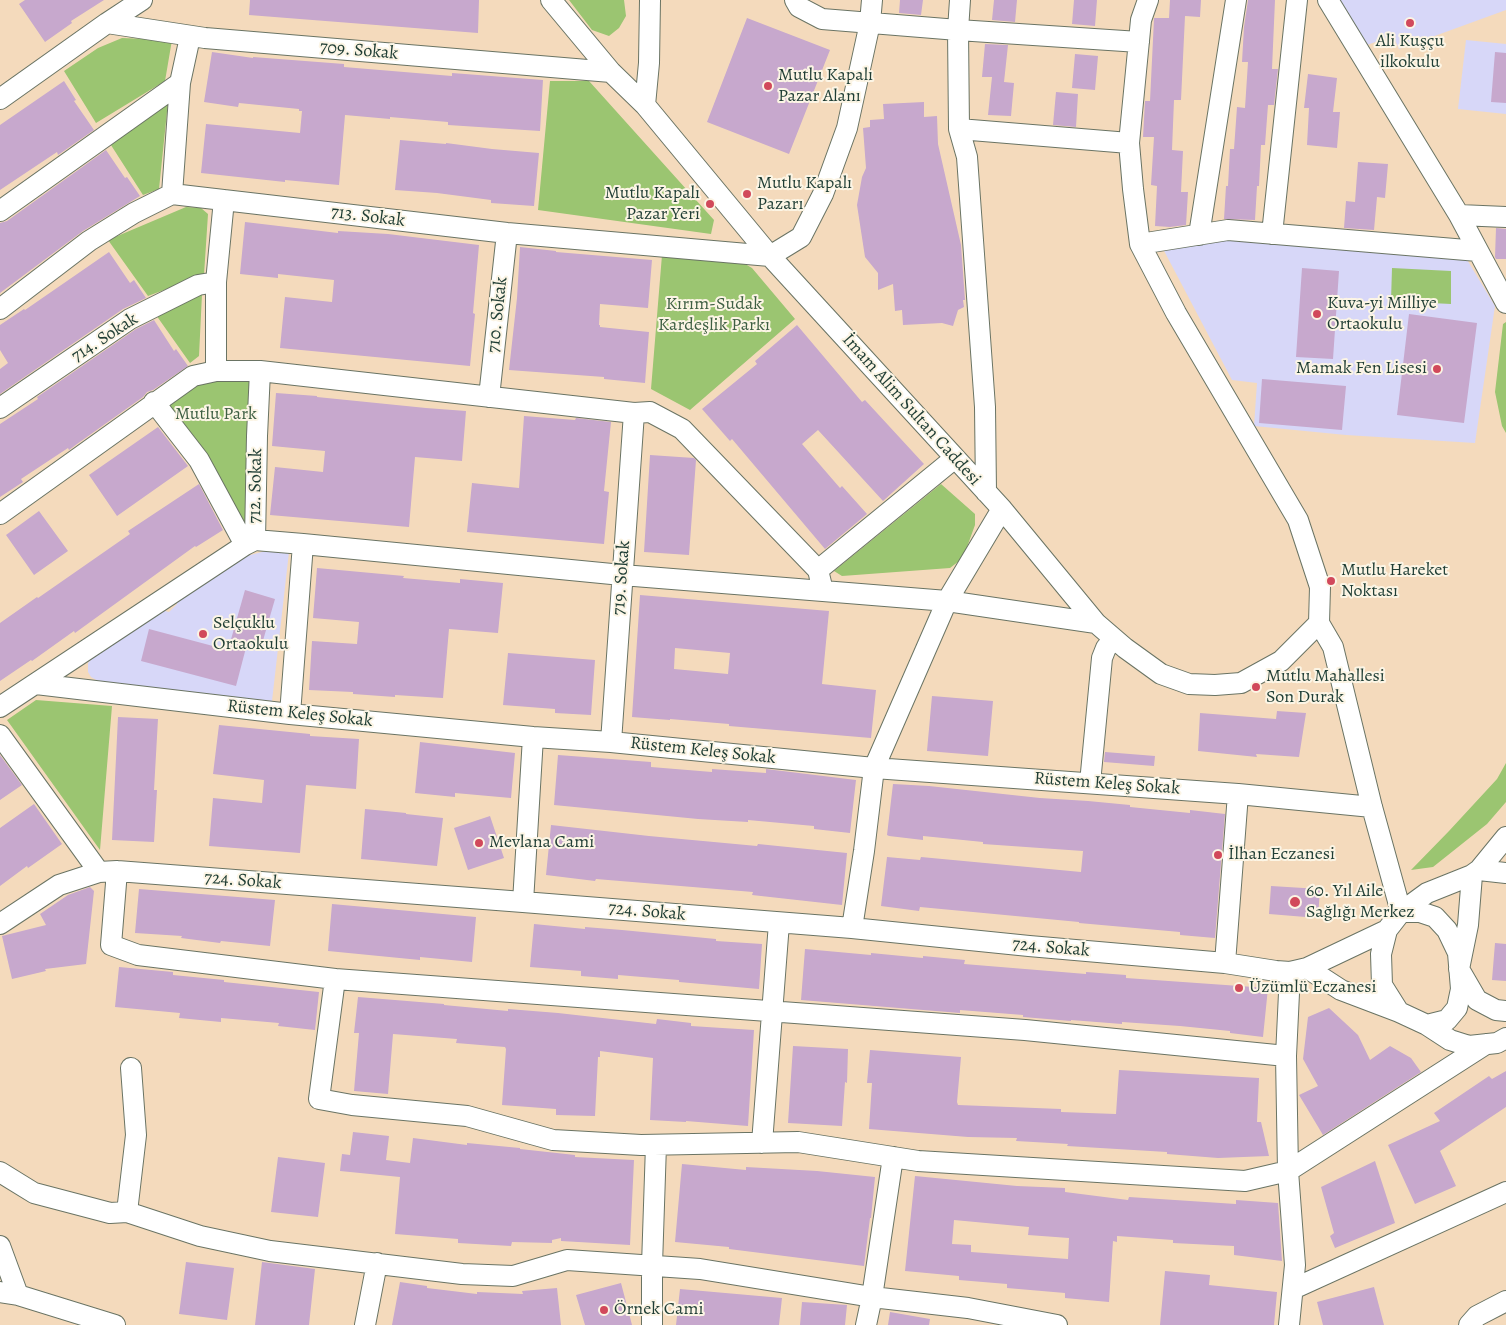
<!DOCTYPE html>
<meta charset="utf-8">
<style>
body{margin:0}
canvas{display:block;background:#f4dabc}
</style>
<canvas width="1506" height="1325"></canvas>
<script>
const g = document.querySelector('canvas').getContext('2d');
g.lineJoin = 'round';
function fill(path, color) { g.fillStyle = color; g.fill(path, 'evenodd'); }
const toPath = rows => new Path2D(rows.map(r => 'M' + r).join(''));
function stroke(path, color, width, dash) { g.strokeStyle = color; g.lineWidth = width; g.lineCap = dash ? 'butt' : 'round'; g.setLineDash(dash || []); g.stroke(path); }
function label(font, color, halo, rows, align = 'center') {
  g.font = font + ' Alegreya,serif'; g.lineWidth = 4; g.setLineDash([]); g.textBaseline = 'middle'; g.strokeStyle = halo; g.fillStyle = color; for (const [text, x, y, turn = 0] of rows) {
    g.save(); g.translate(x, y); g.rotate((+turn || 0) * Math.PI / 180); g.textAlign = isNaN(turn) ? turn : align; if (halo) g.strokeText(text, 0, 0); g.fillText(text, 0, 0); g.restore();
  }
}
fill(toPath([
 [1336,0,1506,0,1506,10,1399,49,1393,36,1364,46],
 [1466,40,1506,44,1506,114,1458,109],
 [1229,239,1466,258,1495,306,1475,443,1346,435,1254,426,1257,383,1232,380,1161,245],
 [273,549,289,552,272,701,110,683,98,681,91,677,88,672,88,663,94,656,161,610,169,612,177,604,177,599,243,557]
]), '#d7d7f8');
fill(toPath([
 [569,0,624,0,626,16,619,28,609,36,592,30],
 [122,38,172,40,165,81,96,123,64,71,98,48],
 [550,81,589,81,714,220,711,234,538,210],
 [168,102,159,189,143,195,109,142],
 [186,207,201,208,208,214,204,275,148,296,108,240],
 [662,255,740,261,752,268,795,319,690,410,651,389],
 [1392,268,1451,271,1451,304,1391,301],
 [202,294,199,356,190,363,156,315],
 [1506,322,1506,433,1502,426,1495,392,1503,324],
 [219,379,251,381,248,524,239,527,167,403,197,384],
 [941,484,975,514,975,525,963,558,950,568,842,576,834,571],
 [36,700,112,706,100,850,7,720],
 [1506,763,1506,802,1487,824,1433,867,1411,870,1449,831,1497,779]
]), '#9bc571');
fill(toPath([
 [25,0,104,0,71,21,72,23,45,42,19,4],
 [250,0,479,0,478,33,249,15],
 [900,0,923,0,921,15,899,13],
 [994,0,1017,0,1015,22,992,20],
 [1074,0,1097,0,1095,26,1072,24],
 [1170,0,1201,0,1200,17,1185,16,1181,100,1174,100,1172,150,1183,151,1181,192,1188,192,1186,225,1170,227,1155,226,1157,186,1151,185,1154,137,1143,137,1145,101,1150,101,1154,19,1154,18,1169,18],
 [1248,0,1275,0,1272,69,1278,69,1274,105,1268,105,1265,145,1261,145,1259,186,1257,186,1255,220,1224,219,1226,186,1228,186,1230,149,1234,149,1237,107,1245,108,1248,62,1242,62,1244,27],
 [747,18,830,50,789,154,707,122],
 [985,44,1008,45,1004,82,1014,83,1011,116,988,115,992,77,982,77],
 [212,52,253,58,253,57,344,64,344,67,452,76,452,73,543,80,540,131,448,125,448,122,390,117,390,119,345,115,339,185,285,180,285,182,201,173,206,124,300,133,302,111,299,111,299,109,239,103,238,107,204,102],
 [1495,52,1506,53,1506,103,1491,102],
 [1075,54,1098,56,1095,90,1072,88],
 [1308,74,1337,78,1333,112,1340,112,1337,148,1307,145,1309,108,1304,108],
 [64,81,76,100,74,101,94,130,58,155,57,152,0,190,0,125],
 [1056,92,1078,94,1076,127,1053,125],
 [924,102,924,117,937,116,938,144,961,245,965,300,963,300,964,307,958,310,953,326,942,323,903,325,902,310,895,311,893,284,878,290,878,273,865,257,857,205,862,177,866,168,863,128,870,127,870,120,884,119,883,104],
 [400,140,446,144,446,143,492,149,539,153,534,206,491,203,491,200,437,193,395,190],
 [106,150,125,178,127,177,140,196,83,231,0,293,0,223,7,221],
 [1358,162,1388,164,1385,198,1377,197,1374,230,1344,228,1346,201,1355,202],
 [245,222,338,233,338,231,388,234,479,245,473,313,475,314,470,366,280,348,285,297,332,302,334,280,278,274,278,278,240,274],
 [1496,228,1506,229,1506,259,1496,259,1495,257],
 [520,247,556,251,556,252,652,260,648,308,600,304,599,325,600,325,600,327,649,332,645,383,604,379,604,377,509,370,517,298],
 [109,252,130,283,134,280,146,298,123,309,0,394,0,369,8,363,0,350,0,325,24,309,25,310],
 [1302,268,1339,271,1333,359,1296,357],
 [1409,314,1477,323,1464,423,1397,415],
 [154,320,174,351,176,349,188,366,153,390,147,392,143,397,77,444,69,450,68,448,21,479,23,482,0,497,0,424,38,399,37,397,136,329],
 [797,325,862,402,865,400,924,464,883,501,818,430,802,444,840,488,842,486,867,514,825,549,732,439,730,441,702,409,757,364,755,361],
 [1262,379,1346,386,1342,430,1259,423],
 [276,393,317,396,317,397,426,408,466,411,462,461,415,457,409,527,270,515,275,467,323,472,325,451,272,446],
 [524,416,575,420,576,418,611,422,604,491,609,492,604,544,467,532,472,483,519,488],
 [158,427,188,466,117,516,89,475],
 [650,455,694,458,696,460,689,555,644,552],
 [199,484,223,530,196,547,195,546,75,633,74,631,32,661,31,660,0,681,0,623,37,597,38,598,130,534,128,531],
 [39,511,68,551,34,575,6,535],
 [317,568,404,576,403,578,460,583,460,579,503,583,498,633,449,629,443,698,395,695,395,697,353,694,353,692,309,690,312,641,357,644,359,622,313,618],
 [245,590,275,599,262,644,248,640,236,686,141,661,149,629,228,650],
 [640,595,829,611,822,684,876,690,871,738,729,726,729,724,670,719,670,720,632,717],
 [675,648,730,653,728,674,674,669],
 [508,653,595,660,591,715,555,713,555,709,503,705],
 [932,696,993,701,988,756,927,751],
 [1277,711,1306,713,1299,757,1256,754,1257,757,1198,751,1200,713,1276,719],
 [118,717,158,719,154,790,157,790,154,842,112,840],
 [219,725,310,734,310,736,359,739,356,789,306,785,300,853,209,846,213,798,262,803,264,780,213,774],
 [420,742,515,753,511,798,455,793,455,797,415,793],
 [1105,752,1155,756,1154,766,1104,762],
 [0,755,22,785,0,800],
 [558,755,651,762,651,767,712,772,712,769,766,773,766,769,856,780,850,833,814,829,814,826,748,820,748,822,698,819,554,805],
 [893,784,929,786,1040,798,1088,801,1130,805,1130,807,1190,813,1190,810,1225,814,1215,938,1180,935,1180,932,1079,923,1079,922,920,907,919,911,881,906,887,857,920,860,921,857,1081,872,1083,851,983,844,983,842,923,836,923,840,889,836,887,835],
 [34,804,62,844,28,868,27,866,0,886,0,828],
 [365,809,406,813,406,814,443,818,437,866,361,859],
 [490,816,504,858,468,870,454,828],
 [551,825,649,836,757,846,758,844,847,853,842,905,752,895,753,892,596,879,595,881,546,875],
 [1271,886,1320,889,1318,918,1269,914],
 [90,887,94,891,86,964,45,969,46,971,12,979,2,936,46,925,40,914,68,895],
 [139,889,275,900,270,946,221,941,220,943,181,938,182,936,135,933],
 [332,904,476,917,472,962,420,957,420,960,328,951],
 [534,924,585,929,585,927,622,930,716,939,716,941,762,944,759,989,679,982,679,980,618,975,618,979,581,976,581,971,530,967],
 [1495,943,1506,944,1506,981,1492,980],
 [805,949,871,955,871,953,923,958,923,956,965,960,964,964,1086,974,1086,972,1126,975,1126,978,1268,988,1263,1037,1230,1033,1230,1031,1180,1026,1122,1022,1122,1024,1071,1020,1071,1021,1023,1017,1023,1015,960,1010,960,1013,801,1000],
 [119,967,173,972,173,975,224,980,224,982,319,992,315,1030,278,1026,279,1023,221,1018,221,1022,179,1018,180,1013,115,1007],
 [358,997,444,1004,444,1005,508,1011,508,1009,558,1013,656,1024,657,1019,691,1023,691,1026,754,1030,748,1126,686,1121,686,1122,650,1120,653,1058,600,1051,600,1057,598,1057,595,1116,556,1115,556,1109,502,1105,506,1049,505,1047,456,1043,457,1039,393,1034,388,1094,354,1091,359,1033,354,1033],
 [1329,1008,1358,1035,1370,1060,1390,1046,1411,1058,1421,1072,1323,1135,1299,1095,1318,1086,1303,1059,1308,1017],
 [793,1046,848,1049,847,1083,845,1082,842,1126,788,1123],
 [870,1050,961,1057,957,1102,958,1105,1061,1109,1061,1112,1116,1114,1119,1070,1259,1078,1257,1122,1261,1122,1269,1156,1218,1158,1167,1154,1167,1152,1067,1146,1068,1144,1016,1141,1017,1138,968,1137,869,1129,872,1083,867,1083],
 [1506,1071,1506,1107,1440,1151,1456,1186,1415,1204,1388,1145,1440,1121,1434,1113,1489,1076,1492,1079],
 [353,1132,389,1136,386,1160,410,1163,413,1138,467,1145,467,1143,520,1148,520,1149,575,1155,575,1157,634,1160,630,1245,561,1241,561,1238,552,1240,552,1243,512,1242,511,1246,458,1243,458,1239,395,1234,400,1177,340,1171,342,1154,350,1155],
 [278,1157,325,1163,318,1217,271,1212],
 [1375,1161,1395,1223,1335,1248,1330,1236,1334,1233,1321,1187],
 [682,1164,746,1170,746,1167,817,1171,875,1177,871,1218,870,1218,864,1266,729,1249,729,1247,675,1242],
 [915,1176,1017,1186,1065,1188,1065,1192,1128,1200,1129,1197,1236,1204,1236,1200,1278,1203,1282,1261,1234,1255,1234,1246,1173,1243,1173,1240,1117,1236,1117,1242,1113,1241,1109,1302,1065,1298,1065,1293,1007,1288,1007,1284,959,1280,959,1276,905,1271],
 [954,1220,1029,1227,1028,1235,1069,1238,1068,1259,971,1252,971,1245,952,1244],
 [186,1262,234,1268,227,1320,179,1314],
 [262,1262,315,1269,309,1325,255,1325],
 [1165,1271,1210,1275,1209,1285,1277,1292,1274,1325,1160,1325],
 [400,1282,427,1286,427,1288,477,1294,477,1292,523,1294,522,1291,557,1288,561,1325,392,1325],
 [621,1283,632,1325,585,1325,576,1295],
 [1374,1287,1384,1325,1323,1325,1317,1302],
 [680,1289,782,1298,779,1325,676,1325],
 [802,1302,847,1305,845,1325,800,1325],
 [890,1312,930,1319,929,1325,888,1325]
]), '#c7a8cd');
const minor = toPath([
 [551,0,611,72,645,105,770,256,1002,509,1096,623,1125,648,1161,674,1189,684,1215,685,1241,683,1281,661,1319,623],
 [795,0,799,7,822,19,958,30,1139,42],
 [960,0,958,30,959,129,967,157,985,407,986,492],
 [1148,0,1141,20,1129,143,1133,189,1140,244,1176,313,1298,520,1320,587,1319,623,1333,647,1372,807,1401,912],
 [1328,0,1459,215,1506,303],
 [107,23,205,38,611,72],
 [0,99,107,23,142,0],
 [645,105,649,63,650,0],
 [959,129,1129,143],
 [172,194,180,83,190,37],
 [0,211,180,83],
 [1459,215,1506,217],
 [1272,234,1297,0],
 [1199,235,1236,0],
 [1140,244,1228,230,1478,251],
 [0,309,89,241,134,213,172,194,507,233,770,256,801,237,823,194,847,128,870,23,872,0],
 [216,371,216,282,224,200],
 [489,397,507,233],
 [154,402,199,460,245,545],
 [0,408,130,319,198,285,216,282],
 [0,514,193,376,216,371,260,371,634,413,650,412,682,429,818,570,823,591,947,601,1096,623],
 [255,540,257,436,260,371],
 [818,570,955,458],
 [36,684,290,714,533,737,611,742,874,768,1238,794,1372,807],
 [0,707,245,545,255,540,303,544,622,575,823,591],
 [290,714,303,544],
 [0,735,99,872],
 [611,742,634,413],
 [1090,783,1102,658,1106,648,1114,639],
 [1479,870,1506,873],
 [117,871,111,945,138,955,335,979,1025,1030,1286,1056,1290,972],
 [1472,875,1468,925,1459,969,1477,1000,1496,1010,1506,1011],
 [523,902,533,737],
 [1401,912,1420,912,1435,917,1447,930,1458,953,1461,989,1457,1008,1447,1020,1427,1025,1399,1012,1382,985,1381,954,1387,930,1401,912,1427,893,1472,875,1479,870,1506,837],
 [0,924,59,885,99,872,117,871,523,902,852,928,1029,946,1225,963,1276,971,1290,972,1307,968,1387,930],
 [852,928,864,851,874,768,947,601,1002,509],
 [1225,963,1238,794],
 [1307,968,1341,990,1399,1012],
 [335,979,319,1099,352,1105,467,1116,553,1140,641,1145,798,1142,918,1161,1245,1181,1288,1171,1486,1044],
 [1427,1025,1450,1040,1469,1046,1497,1043,1506,1038],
 [1286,1056,1288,1171,1295,1265,1289,1325],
 [762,1143,779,923],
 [0,1172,34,1193,110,1213,127,1212,200,1236,270,1251,462,1274,513,1276,567,1260,700,1269,872,1297,893,1157],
 [127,1212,136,1135,131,1068],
 [0,1246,18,1295],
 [1293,1289,1506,1192],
 [0,1292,18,1295,115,1325],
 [365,1325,377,1263],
 [652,1325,652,1265,656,1145],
 [866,1325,872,1297,968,1308,1057,1325],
 [1469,1325,1477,1316,1506,1301]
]);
stroke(minor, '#6a7464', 22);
stroke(minor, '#fff', 20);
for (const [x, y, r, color] of [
 [1410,23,5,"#d1495b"],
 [768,86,5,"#d1495b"],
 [747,194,5,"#d1495b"],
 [710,204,5,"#d1495b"],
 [1317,314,5,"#d1495b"],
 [1437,369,5,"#d1495b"],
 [1331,581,5,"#d1495b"],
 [203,634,5,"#d1495b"],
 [1256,687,5,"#d1495b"],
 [479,843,5,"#d1495b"],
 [1218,855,5,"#d1495b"],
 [1295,902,6,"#d1495b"],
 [1239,988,5,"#d1495b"],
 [604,1310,5,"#d1495b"]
]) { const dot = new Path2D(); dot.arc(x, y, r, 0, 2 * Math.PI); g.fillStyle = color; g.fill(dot); stroke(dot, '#fcf5e5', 2); }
label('18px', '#1f3d34', '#fcf5e5', [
 ["Ali Kuşçu",1410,42,"center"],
 ["ilkokulu",1410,63,"center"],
 ["Mutlu Kapalı",778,76],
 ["Pazar Alanı",778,97],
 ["Mutlu Kapalı",757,184],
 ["Pazarı",757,205],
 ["Mutlu Kapalı",700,194,"right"],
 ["Pazar Yeri",700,215,"right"],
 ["Kuva-yi Milliye",1327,304],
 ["Ortaokulu",1327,325],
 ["Mamak Fen Lisesi",1427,369,"right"],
 ["Mutlu Hareket",1341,571],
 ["Noktası",1341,592],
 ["Selçuklu",213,624],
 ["Ortaokulu",213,645],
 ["Mutlu Mahallesi",1266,677],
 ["Son Durak",1266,698],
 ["Mevlana Cami",489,843],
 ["İlhan Eczanesi",1228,855],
 ["60. Yıl Aile",1306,892],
 ["Sağlığı Merkez",1306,913],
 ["Üzümlü Eczanesi",1249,988],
 ["Örnek Cami",614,1310]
], 'left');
label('18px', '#1f3d34', '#fcf5e5', [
 ["709. Sokak",359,51,5],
 ["713. Sokak",368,217,7],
 ["710. Sokak",498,315,-84],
 ["714. Sokak",105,338,-33],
 ["İmam Alim Sultan Caddesi",911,410,48],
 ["712. Sokak",256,486,-89],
 ["719. Sokak",622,578,-86],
 ["Rüstem Keleş Sokak",300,714,6],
 ["Rüstem Keleş Sokak",703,751,6],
 ["Rüstem Keleş Sokak",1107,784,4],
 ["724. Sokak",243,881,4],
 ["724. Sokak",647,912,5],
 ["724. Sokak",1051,948,5]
]);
label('18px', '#3e5f43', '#fcf5e5', [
 ["Kırım-Sudak",714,305],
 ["Kardeşlik Parkı",714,326],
 ["Mutlu Park",216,415]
]);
</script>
